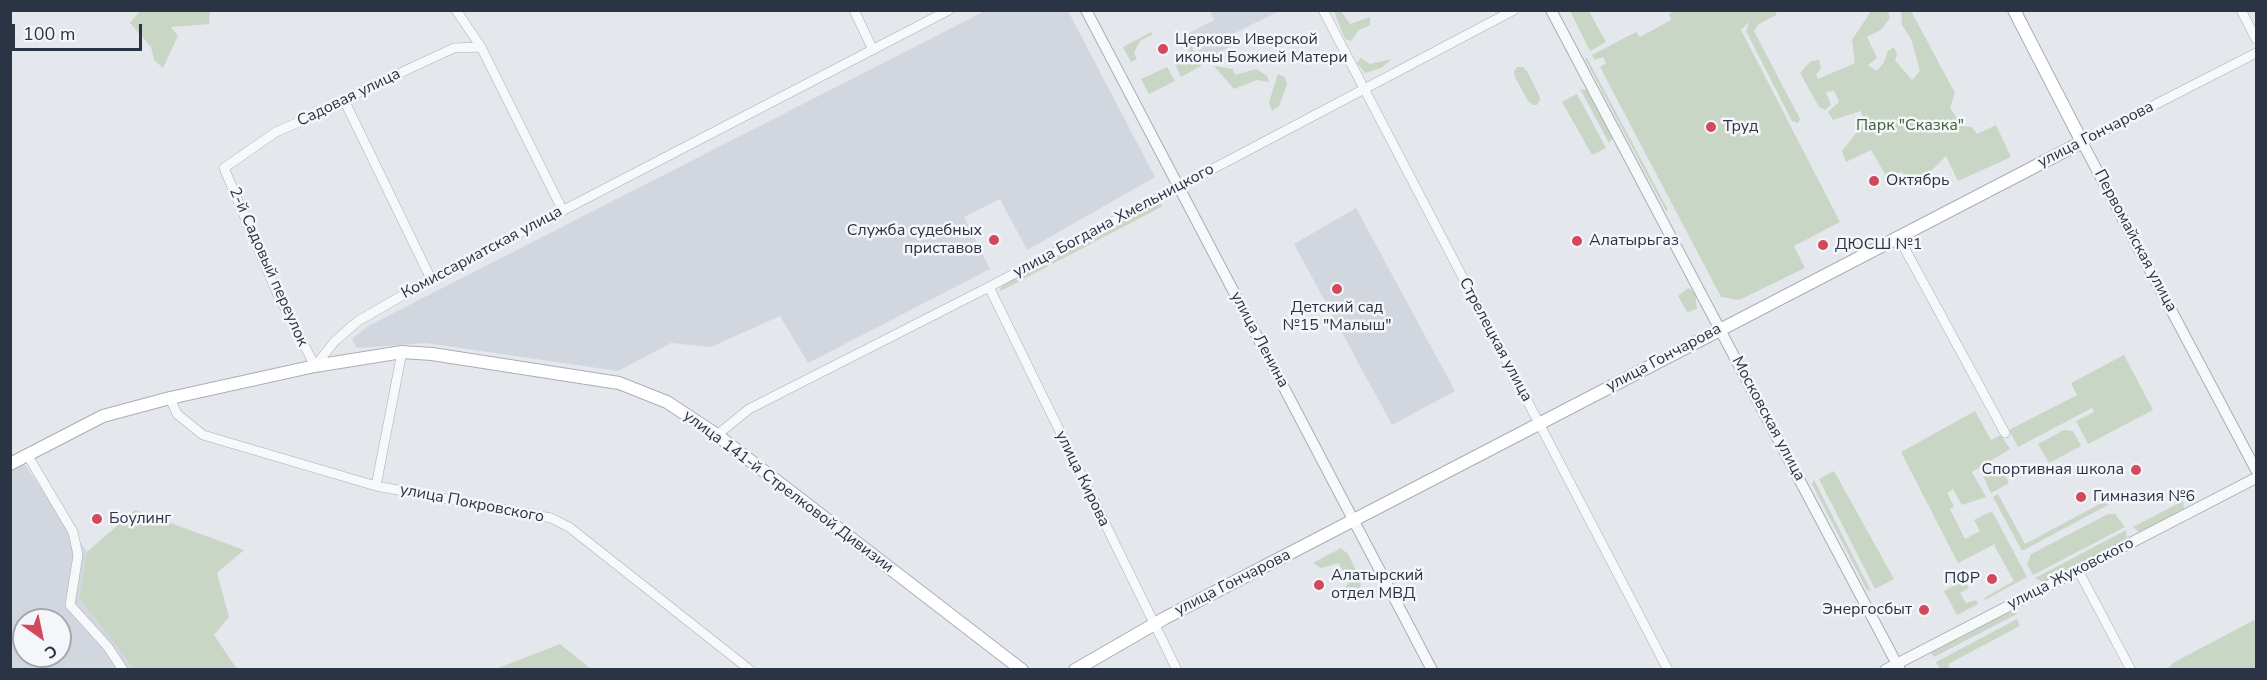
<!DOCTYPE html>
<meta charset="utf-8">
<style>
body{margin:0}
#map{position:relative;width:2267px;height:680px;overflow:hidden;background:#e4e7ec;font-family:"Nunito Sans",sans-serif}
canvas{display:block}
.frame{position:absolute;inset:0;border:12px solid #2b3445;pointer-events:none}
.north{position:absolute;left:12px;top:608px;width:60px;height:60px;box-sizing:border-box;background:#f4f6f9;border:2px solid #a4a8b1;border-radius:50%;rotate:147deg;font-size:16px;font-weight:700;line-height:24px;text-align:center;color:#2b3445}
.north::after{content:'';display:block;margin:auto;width:21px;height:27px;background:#d1495b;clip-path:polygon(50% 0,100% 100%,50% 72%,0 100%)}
.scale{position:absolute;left:12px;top:24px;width:130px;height:27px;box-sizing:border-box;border:3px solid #2b3445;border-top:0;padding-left:8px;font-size:18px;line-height:21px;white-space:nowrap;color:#2b3445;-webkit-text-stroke:4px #f4f6f9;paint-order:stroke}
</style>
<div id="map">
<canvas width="2267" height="680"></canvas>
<div class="frame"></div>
<div class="north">С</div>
<div class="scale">100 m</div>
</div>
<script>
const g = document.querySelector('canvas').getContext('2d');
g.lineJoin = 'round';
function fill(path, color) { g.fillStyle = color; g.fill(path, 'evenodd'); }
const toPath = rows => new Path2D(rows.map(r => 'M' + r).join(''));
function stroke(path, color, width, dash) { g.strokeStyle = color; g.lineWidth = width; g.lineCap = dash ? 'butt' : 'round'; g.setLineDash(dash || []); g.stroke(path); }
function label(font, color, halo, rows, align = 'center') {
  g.font = font + ' "Nunito Sans",sans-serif'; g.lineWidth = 5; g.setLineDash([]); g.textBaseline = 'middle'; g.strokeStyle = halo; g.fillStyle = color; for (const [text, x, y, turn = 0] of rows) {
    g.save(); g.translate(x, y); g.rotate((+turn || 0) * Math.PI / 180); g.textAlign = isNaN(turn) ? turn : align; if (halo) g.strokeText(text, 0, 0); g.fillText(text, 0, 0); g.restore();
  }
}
fill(toPath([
 [985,11,1068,11,1155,177,1027,250,1000,199,964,217,990,269,808,363,780,316,711,347,671,343,618,371,426,343,357,348,352,339,368,326],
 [1210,11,1279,11,1231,35,1235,44,1204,61,1189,33,1214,20],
 [1356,208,1455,391,1392,425,1294,244],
 [25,465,87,552,79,598,134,669,11,670,11,469],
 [24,620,60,620,60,656,24,656]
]), '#d2d6de');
fill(toPath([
 [141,10,210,11,209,24,171,27,178,36,163,68,154,60,151,47,130,23],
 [1676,10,1777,11,1776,15,1759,24,1754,31,1800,119,1798,123,1792,121,1746,31,1749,22,1741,30,1840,222,1794,246,1805,268,1739,300,1721,297,1600,67,1606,63,1603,57,1595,60,1592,55,1636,32,1640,37,1671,20,1669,14],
 [1334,11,1341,11,1350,24,1370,17,1370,25,1359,30,1351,41,1345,39],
 [1570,11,1589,11,1606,42,1590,51],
 [1871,11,1888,11,1890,18,1881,30,1867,37,1877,58,1868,65,1877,71,1884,62,1888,51,1894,47,1897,54,1895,60,1912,80,1920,71,1911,39,1902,25,1901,11,1911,11,1955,93,1950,108,1962,126,1972,127,1977,134,1996,125,2011,157,1958,181,1946,156,1918,184,1901,172,1887,177,1871,150,1846,162,1842,151,1864,123,1861,111,1833,120,1828,112,1839,102,1834,91,1826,92,1831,105,1825,110,1819,107,1800,73,1811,61,1819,60,1821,69,1816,74,1818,79,1855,63,1852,40],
 [1151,32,1153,34,1140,41,1134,53,1137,59,1131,62,1123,47],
 [1188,39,1201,66,1181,77,1174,62,1188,54,1189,49,1185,40],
 [1361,58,1370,64,1392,59,1381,68,1365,73,1357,63],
 [1587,58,1668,210,1666,211,1585,59],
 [1214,66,1233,69,1235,75,1256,69,1267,76,1269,82,1257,80,1234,89],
 [1167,67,1175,81,1149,94,1141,79],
 [1517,67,1523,67,1527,71,1539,95,1540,100,1537,105,1533,105,1528,101,1515,77,1514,71],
 [1278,74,1285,77,1287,85,1279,106,1272,111,1269,102],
 [1580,89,1587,90,1612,138,1609,143],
 [1577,94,1606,148,1592,155,1562,102],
 [1158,203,1163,206,999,292,1002,285],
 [1688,288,1695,292,1697,309,1687,312,1678,296],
 [2124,355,2153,410,2088,444,2076,421,2094,412,2092,408,2018,447,2009,430,2077,395,2071,383],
 [1975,411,1991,440,2001,435,2010,449,1972,472,1986,497,1962,505,1953,489,1947,493,1954,506,1950,509,1965,539,1980,531,1974,520,1992,511,2027,577,1985,600,1984,598,2014,581,1994,545,1999,542,1958,563,1901,452],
 [2064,430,2073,431,2081,446,2049,463,2038,444],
 [2000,466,2009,483,1991,493,1983,476],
 [1834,471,1894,579,1875,589,1819,479],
 [1814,480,1871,591,1867,590,1812,484],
 [1998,494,2025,544,2109,499,2108,505,2022,551,1993,497],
 [2183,501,2184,509,2139,532,2133,527],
 [135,510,244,550,217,573,229,617,214,635,237,669,134,669,79,598,87,552],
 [2108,514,2115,514,2125,527,2033,575,2027,564,2031,554],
 [2126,530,2127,539,2043,582,2035,578],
 [1341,548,1348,554,1361,581,1360,590,1348,595,1343,591,1348,583,1339,563,1321,568,1313,563],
 [1964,580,1969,588,1960,593,1966,603,1976,600,1978,604,1957,615,1944,591],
 [2015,609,2017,614,1934,657,1931,653],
 [2017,619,2020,626,1948,664,1950,669,1940,669,1936,662],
 [2256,619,2256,669,2167,669,2173,663],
 [560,644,591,669,496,669]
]), '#c9d6c5');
const minor = toPath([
 [456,10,481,47,563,211],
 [854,10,873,50],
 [1323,10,1668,670],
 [2241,10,2256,39],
 [481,47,454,48,359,92,345,102,276,132,224,168,278,295,315,366,335,341,358,321,431,279,949,10],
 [345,102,431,279],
 [2082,142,2256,53],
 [1899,238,2005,433],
 [989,287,1177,670],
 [170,398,177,414,203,435,376,486,551,518,569,527,750,670],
 [717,435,749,409,989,287,1514,10],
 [28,456,73,532,78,555,70,605,108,647,123,670],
 [376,486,402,352],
 [2078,570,2131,670]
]);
const tertiary = toPath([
 [1086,10,1432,670],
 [1551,10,1900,670],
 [2082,142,2256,470],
 [1885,670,2256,478]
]);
const secondary = toPath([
 [10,464,103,416,170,398,315,366,402,352,432,354,619,383,667,402,717,435,1022,670],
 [1075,670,1165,618,2082,142,2014,10]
]);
stroke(minor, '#a9aeb7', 10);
stroke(tertiary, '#a9aeb7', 12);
stroke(secondary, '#a9aeb7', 14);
stroke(minor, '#f7f8fa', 9);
stroke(tertiary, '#f7f8fa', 10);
stroke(secondary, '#fff', 12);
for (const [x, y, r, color] of [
 [1163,49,6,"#d1495b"],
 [1711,127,6,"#d1495b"],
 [1874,181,6,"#d1495b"],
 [994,240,6,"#d1495b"],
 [1577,241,6,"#d1495b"],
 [1823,245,6,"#d1495b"],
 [1337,289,6,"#d1495b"],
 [2136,470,6,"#d1495b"],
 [2081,497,6,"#d1495b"],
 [97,519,6,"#d1495b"],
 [1992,579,6,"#d1495b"],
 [1319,585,6,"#d1495b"],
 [1924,610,6,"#d1495b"]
]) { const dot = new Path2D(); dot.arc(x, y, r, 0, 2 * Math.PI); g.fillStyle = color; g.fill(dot); stroke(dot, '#f4f6f9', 2); }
label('16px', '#2b3445', '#f4f6f9', [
 ["Церковь Иверской",1175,40],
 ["иконы Божией Матери",1175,58],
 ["Труд",1723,127],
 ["Октябрь",1886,181],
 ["Служба судебных",982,231,"right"],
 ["приставов",982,249,"right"],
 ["Алатырьгаз",1589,241],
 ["ДЮСШ №1",1835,245],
 ["Детский сад",1337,308,"center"],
 ["№15 \"Малыш\"",1337,326,"center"],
 ["Спортивная школа",2124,470,"right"],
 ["Гимназия №6",2093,497],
 ["Боулинг",109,519],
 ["Алатырский",1331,576],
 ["отдел МВД",1331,594],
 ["ПФР",1980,579,"right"],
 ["Энергосбыт",1912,610,"right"]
], 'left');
label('16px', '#2b3445', '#f4f6f9', [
 ["Садовая улица",349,98,-26],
 ["улица Гончарова",2096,135,-27],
 ["улица Богдана Хмельницкого",1114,221,-28],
 ["Первомайская улица",2135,241,62],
 ["Комиссариатская улица",482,253,-28],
 ["2-й Садовый переулок",268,267,66],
 ["улица Ленина",1259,340,62],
 ["Стрелецкая улица",1495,340,62],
 ["улица Гончарова",1664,358,-28],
 ["Московская улица",1768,419,62],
 ["улица Кирова",1082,479,64],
 ["улица 141-й Стрелковой Дивизии",788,492,37],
 ["улица Покровского",472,504,11],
 ["улица Жуковского",2071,574,-27],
 ["улица Гончарова",1233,583,-27]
]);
label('16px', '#3f6138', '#f4f6f9', [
 ["Парк \"Сказка\"",1910,126]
]);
</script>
